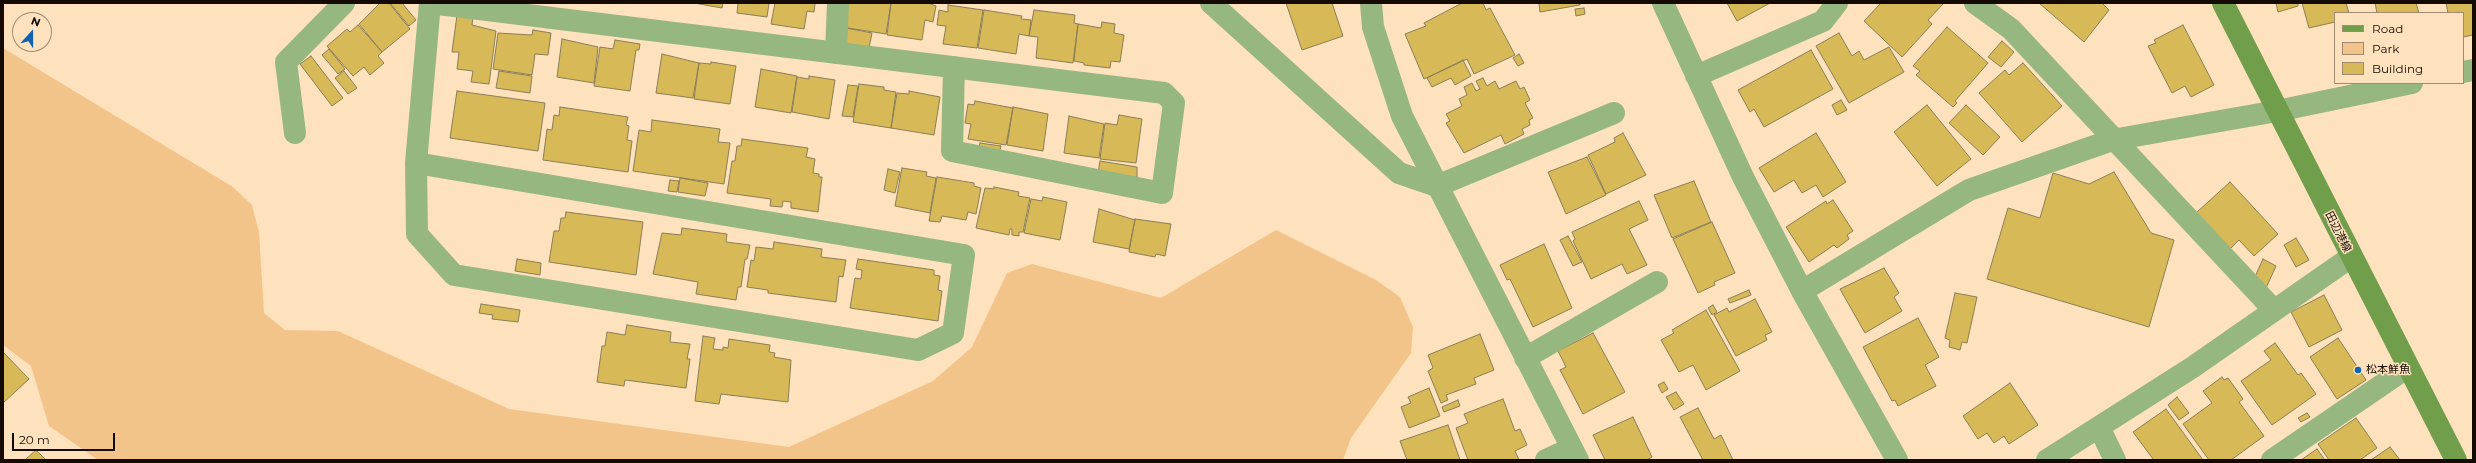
<!DOCTYPE html>
<meta charset="utf-8">
<style>
body{margin:0}
#map{position:relative;width:2476px;height:463px;overflow:hidden;background:#fee1bd;font-family:Montserrat,sans-serif}
canvas{display:block}
.frame{position:absolute;inset:0;border:4px solid #140a01;pointer-events:none}
.legend{position:absolute;left:2334px;top:12px;width:130px;height:72px;box-sizing:border-box;background:#fee1bd;border:1px solid #a08b72;margin:0;padding:5px 7px;list-style:none;font-size:12px;color:#140a01}
.legend li{display:flex;align-items:center;gap:8px;height:20px}
.legend b{width:20px;border:1px solid #a08b72}
.north{position:absolute;left:12px;top:12px;width:40px;height:40px;box-sizing:border-box;background:#fee1bd;border:1px solid #a08b72;border-radius:50%;rotate:21deg;font-size:11px;font-weight:700;line-height:16px;text-align:center;color:#140a01}
.north::after{content:'';display:block;margin:auto;width:14px;height:18px;background:#1063b2;clip-path:polygon(50% 0,100% 100%,50% 72%,0 100%)}
.scale{position:absolute;left:12px;top:433px;width:103px;height:18px;box-sizing:border-box;border:2px solid #140a01;border-top:0;padding-left:5px;font-size:12px;line-height:14px;white-space:nowrap;color:#140a01;-webkit-text-stroke:3px #fee1bd;paint-order:stroke}
</style>
<div id="map">
<canvas width="2476" height="463"></canvas>
<div class="frame"></div>
<ul class="legend">
<li><b style="height:5px;background:#719e4b"></b>Road</li>
<li><b style="height:11px;background:#f3c489"></b>Park</li>
<li><b style="height:11px;background:#d7ba57"></b>Building</li>
</ul>
<div class="north">N</div>
<div class="scale">20 m</div>
</div>
<script>
const g = document.querySelector('canvas').getContext('2d');
g.lineJoin = 'round';
function fill(path, color) { g.fillStyle = color; g.fill(path, 'evenodd'); }
const toPath = rows => new Path2D(rows.map(r => 'M' + r).join(''));
function stroke(path, color, width, dash) { g.strokeStyle = color; g.lineWidth = width; g.lineCap = dash ? 'butt' : 'round'; g.setLineDash(dash || []); g.stroke(path); }
function label(font, color, halo, rows, align = 'center') {
  g.font = font + ' Montserrat,"Noto Sans JP",sans-serif'; g.lineWidth = 3; g.setLineDash([]); g.textBaseline = 'middle'; g.strokeStyle = halo; g.fillStyle = color; for (const [text, x, y, turn = 0] of rows) {
    g.save(); g.translate(x, y); g.rotate((+turn || 0) * Math.PI / 180); g.textAlign = isNaN(turn) ? turn : align; if (halo) g.strokeText(text, 0, 0); g.fillText(text, 0, 0); g.restore();
  }
}
fill(toPath([
 [3,48,233,187,252,205,259,232,264,313,285,330,338,331,509,409,789,447,933,381,972,347,1007,273,1032,264,1161,298,1276,230,1376,280,1400,297,1413,327,1411,353,1351,438,1343,460,98,460,49,426,31,366,3,345]
]), '#f3c489');
const building = toPath([
 [380,3,389,3,410,29,382,52,359,24,380,3],
 [390,3,402,3,416,20,409,26,390,3],
 [694,3,723,3,722,8,694,3],
 [738,3,769,3,767,17,737,13,738,3],
 [775,3,815,3,814,12,807,11,804,29,771,24,775,3],
 [846,3,891,3,886,34,842,27,846,3],
 [891,3,928,3,936,6,933,22,925,20,922,40,887,35,891,3],
 [1286,3,1332,3,1343,36,1302,50,1286,3],
 [1462,3,1483,3,1486,10,1490,8,1515,55,1474,74,1467,59,1424,79,1405,34,1426,26,1424,23,1462,3],
 [1539,3,1580,3,1580,5,1540,12,1539,3],
 [1727,3,1770,3,1737,21,1727,3],
 [1881,3,1944,3,1928,20,1932,24,1902,57,1864,21,1881,3],
 [2039,3,2102,3,2109,10,2084,42,2039,3],
 [2276,3,2298,3,2298,6,2278,12,2276,3],
 [2302,3,2346,3,2349,13,2335,13,2335,22,2309,28,2302,3],
 [2375,3,2416,3,2419,13,2377,13,2375,3],
 [2446,3,2473,3,2473,35,2463,37,2463,13,2448,13,2446,3],
 [948,5,983,10,977,48,943,44,946,26,937,25,939,10,948,12,948,5],
 [1584,8,1585,14,1576,16,1575,9,1584,8],
 [984,10,1022,16,1021,19,1031,20,1029,36,1019,34,1016,54,978,48,984,10],
 [1034,10,1075,15,1074,23,1078,24,1073,63,1036,58,1038,37,1029,36,1034,10],
 [457,15,473,17,472,25,496,31,489,84,471,82,473,71,457,69,459,52,452,52,457,15],
 [1102,22,1115,24,1114,33,1124,35,1120,62,1111,61,1110,68,1084,65,1084,63,1074,61,1078,24,1101,28,1102,22],
 [358,25,382,52,378,56,384,63,370,75,364,67,353,76,327,46,347,29,350,32,358,25],
 [2183,25,2214,85,2191,97,2185,86,2172,93,2148,46,2156,43,2154,40,2183,25],
 [1947,27,1988,63,1955,101,1957,103,1953,107,1916,75,1920,71,1913,66,1947,27],
 [846,28,872,33,869,48,843,43,846,28],
 [533,30,551,33,548,55,535,54,532,75,493,69,498,33,532,35,533,30],
 [1839,33,1852,56,1859,51,1864,60,1889,47,1904,72,1849,103,1816,46,1839,33],
 [562,39,598,47,594,83,557,77,562,39],
 [615,40,640,44,639,50,636,50,630,91,594,86,600,47,613,49,615,40],
 [2002,41,2014,52,2001,67,1988,57,2002,41],
 [329,49,345,69,338,74,322,55,329,49],
 [1811,50,1833,89,1764,127,1754,109,1750,112,1738,90,1811,50],
 [662,54,699,63,693,98,656,93,662,54],
 [1519,54,1524,63,1518,66,1513,58,1519,54],
 [311,56,343,98,332,106,300,64,311,56],
 [1463,60,1471,76,1455,85,1451,78,1432,87,1427,78,1463,60],
 [711,62,736,66,730,104,694,99,699,63,711,64,711,62],
 [2023,63,2062,106,2022,142,1979,93,2005,70,2009,75,2023,63],
 [761,69,797,76,791,113,755,107,761,69],
 [344,71,357,88,348,94,335,78,344,71],
 [499,71,532,76,530,93,496,88,499,71],
 [809,76,835,80,829,119,792,112,797,77,809,79,809,76],
 [1483,78,1487,86,1495,81,1499,89,1516,81,1520,89,1524,87,1530,100,1525,103,1533,118,1529,120,1530,125,1522,129,1524,134,1505,144,1501,135,1464,153,1446,123,1450,121,1446,114,1462,106,1459,99,1467,95,1464,87,1472,83,1476,91,1480,89,1476,81,1483,78],
 [859,84,884,87,884,90,896,92,891,128,853,122,859,84],
 [848,85,858,86,853,117,842,116,848,85],
 [457,91,545,103,538,151,450,138,457,91],
 [909,91,940,97,934,135,891,128,897,93,909,94,909,91],
 [1841,100,1847,110,1837,115,1832,105,1841,100],
 [975,101,1013,108,1006,145,968,139,971,124,965,123,968,104,974,105,975,101],
 [1927,105,1971,159,1937,186,1894,132,1927,105],
 [1966,105,2000,137,1983,155,1949,123,1966,105],
 [560,107,628,117,626,125,629,126,627,140,632,141,628,172,543,160,547,129,552,130,554,115,559,116,560,107],
 [1013,107,1048,114,1043,151,1007,145,1013,107],
 [1119,115,1142,119,1136,163,1100,159,1105,123,1117,125,1119,115],
 [1069,116,1104,124,1099,158,1064,153,1069,116],
 [652,120,720,129,718,142,730,143,724,184,633,171,639,130,651,132,652,120],
 [1623,133,1646,175,1606,194,1588,155,1615,142,1614,138,1623,133],
 [1816,133,1846,182,1823,197,1816,185,1802,193,1794,180,1774,192,1759,168,1816,133],
 [742,139,808,148,806,157,815,159,813,173,819,174,819,177,822,177,818,212,791,208,791,202,783,201,782,207,770,206,771,199,727,193,732,161,735,161,737,146,741,146,742,139],
 [980,143,1001,146,998,157,978,153,980,143],
 [1587,157,1606,195,1566,214,1548,172,1587,157],
 [1100,161,1137,167,1137,177,1097,179,1100,161],
 [902,168,927,172,926,176,936,178,930,213,895,206,902,168],
 [888,169,900,172,895,193,884,190,888,169],
 [2114,172,2151,233,2174,240,2149,327,1987,279,2008,208,2040,218,2053,173,2089,184,2114,172],
 [937,177,974,183,974,186,981,188,976,214,968,212,966,220,942,216,940,222,929,221,937,177],
 [680,178,708,183,705,196,678,192,680,178],
 [670,180,679,181,677,192,668,191,670,180],
 [1694,181,1711,222,1672,238,1654,195,1694,181],
 [2230,182,2278,234,2254,256,2239,240,2230,249,2196,213,2230,182],
 [994,187,1019,192,1018,196,1030,198,1023,232,1019,232,1019,236,1012,235,1012,229,1010,229,1009,235,976,228,985,188,994,189,994,187],
 [1043,197,1067,202,1060,240,1024,233,1031,199,1042,201,1043,197],
 [1833,200,1853,231,1847,235,1849,239,1837,248,1834,245,1809,262,1786,227,1826,201,1827,204,1833,200],
 [1639,201,1648,220,1629,229,1647,265,1627,274,1622,264,1591,279,1573,241,1575,239,1572,232,1639,201],
 [1099,209,1135,220,1129,249,1093,242,1099,209],
 [566,212,643,222,636,275,549,262,554,231,559,231,561,218,565,218,566,212],
 [1135,219,1171,224,1165,256,1156,254,1155,257,1129,252,1135,219],
 [1712,222,1735,273,1714,282,1715,285,1698,293,1673,239,1712,222],
 [682,228,727,234,726,242,750,245,747,259,745,259,741,287,738,287,736,300,696,294,698,282,653,274,662,233,681,235,682,228],
 [1568,236,1582,262,1573,266,1560,240,1568,236],
 [2296,238,2309,260,2296,267,2284,245,2296,238],
 [774,242,822,249,821,257,846,260,843,277,839,276,836,302,768,293,768,290,747,287,751,260,754,261,756,247,773,249,774,242],
 [1544,244,1572,308,1533,327,1510,279,1507,280,1500,265,1544,244],
 [517,259,541,263,540,275,515,271,517,259],
 [858,259,934,270,934,275,940,276,938,290,942,291,938,321,850,308,855,278,861,279,862,270,856,269,858,259],
 [2263,259,2276,266,2266,288,2253,281,2263,259],
 [1884,268,1899,293,1894,297,1902,311,1865,333,1840,289,1884,268],
 [1749,290,1751,295,1730,303,1728,299,1749,290],
 [1955,293,1977,297,1967,343,1962,342,1960,350,1949,347,1950,340,1945,338,1955,293],
 [2324,295,2342,330,2309,347,2291,312,2324,295],
 [1755,299,1772,332,1765,335,1767,340,1736,356,1714,315,1727,308,1729,312,1755,299],
 [481,304,520,310,518,322,492,319,493,315,479,313,481,304],
 [1713,305,1717,312,1712,315,1708,308,1713,305],
 [1706,310,1740,371,1706,390,1693,365,1679,372,1661,340,1674,333,1672,330,1706,310],
 [1918,318,1939,357,1925,365,1936,386,1898,406,1895,400,1892,401,1863,347,1918,318],
 [627,325,671,332,670,342,690,344,687,359,690,359,686,388,625,380,624,386,597,382,602,346,605,346,607,332,625,335,627,325],
 [1593,333,1625,392,1583,414,1560,370,1566,367,1558,351,1593,333],
 [1480,334,1494,370,1474,378,1476,384,1446,395,1448,400,1441,403,1428,371,1433,368,1428,355,1480,334],
 [703,336,715,338,713,349,723,350,723,347,728,348,729,339,770,345,769,352,775,353,774,357,791,360,788,402,721,394,719,404,695,401,703,336],
 [2338,338,2366,380,2337,399,2310,357,2338,338],
 [2275,343,2298,375,2301,373,2316,394,2272,425,2241,381,2271,360,2264,351,2275,343],
 [3,352,29,379,3,403,3,352],
 [2222,377,2224,380,2228,378,2243,399,2239,402,2264,436,2231,460,2209,460,2183,424,2212,403,2203,391,2222,377],
 [1664,382,1668,389,1662,393,1658,385,1664,382],
 [2010,383,2038,425,2009,444,2004,436,1994,443,1987,433,1978,439,1963,416,2010,383],
 [1429,388,1440,416,1409,428,1401,407,1411,403,1408,397,1429,388],
 [1676,392,1684,404,1674,410,1666,397,1676,392],
 [2177,397,2189,413,2179,420,2168,405,2177,397],
 [1503,399,1515,431,1520,429,1527,445,1515,451,1519,460,1468,460,1456,428,1468,423,1464,414,1503,399],
 [1458,400,1460,406,1444,412,1442,407,1458,400],
 [1698,408,1714,439,1721,435,1733,460,1703,460,1680,417,1698,408],
 [2166,409,2203,460,2151,460,2153,459,2133,432,2166,409],
 [2307,413,2310,417,2301,422,2298,418,2307,413],
 [1633,417,1652,457,1647,460,1605,460,1593,435,1633,417],
 [2356,418,2377,448,2360,460,2329,460,2318,444,2356,418],
 [1448,425,1460,460,1407,460,1400,441,1448,425],
 [2390,447,2400,460,2371,460,2390,447],
 [2317,449,2325,460,2301,460,2317,449],
 [36,450,46,460,25,460,36,450]
]);
fill(building, '#d7ba57');
stroke(building, '#8a7d57', 1);
stroke(toPath([
 [430,3,1164,93,1174,103,1162,193,952,151,954,67],
 [1211,3,1399,173,1437,186,1614,113],
 [1371,3,1373,27,1402,116,1578,460],
 [1663,3,1743,177,1802,291,1897,460],
 [1975,3,2011,29,2273,309],
 [836,53,838,3],
 [2463,72,2473,70],
 [1696,76,1823,21,1837,3],
 [295,133,286,62,344,3],
 [416,163,964,255,953,333,918,350,454,275,417,234,416,163,430,3],
 [1802,291,1969,190,2112,140,2277,111,2412,83],
 [1525,358,1657,282],
 [2099,427,2115,460],
 [1546,460,1572,448],
 [2047,460,2193,367,2351,257],
 [2272,460,2408,367]
]), '#97b781', 22);
stroke(toPath([
 [2223,3,2456,460]
]), '#719e4b', 22);
for (const [x, y, r, color] of [
 [2358,370,4,"#1063b2"]
]) { const dot = new Path2D(); dot.arc(x, y, r, 0, 2 * Math.PI); g.fillStyle = color; g.fill(dot); stroke(dot, '#fee1bd', 1.5); }
label('11px', '#140a01', '#fee1bd', [
 ["田辺港線",2338,232,63]
]);
label('11px', '#140a01', '#fee1bd', [
 ["松本鮮魚",2366,370]
], 'left');
</script>
